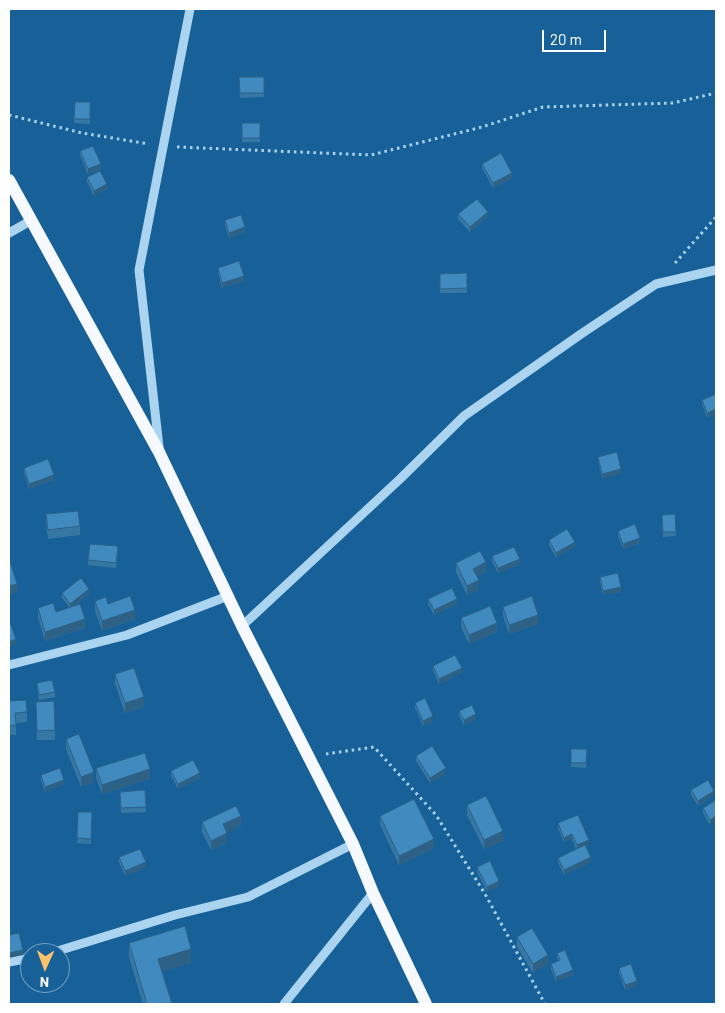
<!DOCTYPE html>
<style>
body{margin:0}
#map{position:relative;width:725px;height:1013px;overflow:hidden;background:#186198;font-family:Barlow,sans-serif}
canvas{display:block}
.frame{position:absolute;inset:0;border:10px solid #fff;pointer-events:none}
.north{position:absolute;left:20px;top:943px;width:50px;height:50px;box-sizing:border-box;background:#186198;border:1px solid #74a0c1;border-radius:50%;rotate:182deg;font-size:14px;font-weight:700;line-height:20px;text-align:center;color:#fff}
.north::after{content:'';display:block;margin:auto;width:18px;height:22px;background:#ffc16c;clip-path:polygon(50% 0,100% 100%,50% 72%,0 100%)}
.scale{position:absolute;left:542px;top:30px;width:64px;height:22px;box-sizing:border-box;border:2px solid #fff;border-top:0;padding-left:6px;font-size:15px;line-height:18px;white-space:nowrap;color:#fff;-webkit-text-stroke:4px #186198;paint-order:stroke}
</style>
<div id="map">
<canvas width="725" height="1013"></canvas>
<div class="frame"></div>
<div class="north">N</div>
<div class="scale">20 m</div>
</div>
<script>
const g = document.querySelector('canvas').getContext('2d');
g.lineJoin = 'round';
const toPath = rows => new Path2D(rows.map(r => 'M' + r).join(''));
function stroke(path, color, width, dash) { g.strokeStyle = color; g.lineWidth = width; g.lineCap = dash ? 'butt' : 'round'; g.setLineDash(dash || []); g.stroke(path); }
function fill(path, color) { g.fillStyle = color; g.fill(path, 'evenodd'); }
stroke(toPath([
 [9,115,82,133,149,144],
 [177,147,371,155,482,127,543,107,673,103,716,93],
 [675,263,716,217],
 [326,754,374,747,436,815,485,894,545,1004]
]), '#abd4f1', 3, [2.5, 4]);
stroke(toPath([
 [9,233,32,220],
 [159,447,139,270,190,9],
 [242,626,400,479,464,416,581,334,656,284,716,270],
 [9,665,127,635,228,596],
 [51,953,175,915,248,897,353,844],
 [9,962,30,958],
 [284,1004,373,893]
]), '#abd4f1', 9);
stroke(toPath([
 [9,180,159,452,242,626,353,844,373,893,426,1004]
]), '#f6faff', 12);
fill(toPath([
 [239,77,264,93,264,97,240,98],
 [75,102,90,102,90,124,74,123],
 [242,123,260,123,260,142,242,142],
 [80,151,101,169,88,174,80,156],
 [482,164,512,178,493,188,482,168],
 [87,177,107,189,94,196,87,182],
 [458,214,488,217,470,232,458,219],
 [225,220,245,232,229,238,225,225],
 [218,268,244,281,222,288,218,273],
 [467,273,467,293,440,293,440,274],
 [716,394,716,414,707,418,702,404,702,400],
 [598,457,621,474,602,478,598,461],
 [24,468,54,480,29,489,24,473],
 [46,514,80,526,80,535,48,539,46,524],
 [675,514,676,536,663,537,662,515],
 [618,531,640,543,623,549,618,536],
 [549,540,575,547,556,558,549,545],
 [118,551,116,568,88,565,88,560],
 [492,556,520,564,498,573,492,561],
 [456,563,486,572,477,576,479,590,467,595,456,572],
 [600,577,621,592,603,595,600,582],
 [62,593,89,594,73,607,85,628,45,641,38,617,38,608,56,612,70,608,62,598],
 [428,599,457,604,434,615,428,604],
 [95,601,108,604,135,619,102,631,95,611],
 [503,607,538,624,509,634,503,616],
 [461,618,497,632,469,644,461,627],
 [433,666,462,673,439,684,433,671],
 [115,674,144,707,125,713,115,684],
 [37,683,55,692,55,697,39,700,37,688],
 [9,701,27,712,27,722,16,723,16,735,9,735],
 [36,702,55,730,55,740,37,740],
 [415,703,433,721,423,726,415,708],
 [459,711,476,719,464,725,459,716],
 [66,739,94,782,81,787,66,749],
 [587,749,586,768,571,767,571,763],
 [416,756,446,773,430,783,416,761],
 [96,768,150,779,102,794,96,777],
 [171,771,200,778,178,789,171,776],
 [41,775,64,784,45,792,41,780],
 [145,790,146,812,121,813,120,792],
 [691,790,714,795,698,806,691,795],
 [716,800,710,825,703,813,703,808],
 [467,805,503,841,484,849,467,815],
 [78,812,92,812,91,844,77,843],
 [380,816,434,848,399,865,380,825],
 [202,822,241,826,227,832,227,843,211,850,202,832],
 [558,823,589,845,586,846,591,862,564,875,558,863,558,858,576,849,572,839,564,842,558,828],
 [119,857,146,867,125,876,119,862],
 [477,867,499,886,487,892,477,872],
 [517,937,548,964,533,973,517,947],
 [129,943,191,963,162,971,172,1004,143,1004,129,957],
 [557,953,573,975,556,982,551,969,551,964,559,961,557,958],
 [619,968,637,986,625,990,619,973]
]), '#3777a4');
fill(toPath([
 [101,164,101,169,88,174,88,169],
 [512,173,512,178,493,188,493,183],
 [107,184,107,189,94,196,94,191],
 [488,212,488,217,470,232,470,227],
 [245,227,245,232,229,238,229,233],
 [244,276,244,281,222,288,222,283],
 [716,409,716,414,707,418,707,413],
 [621,469,621,474,602,478,602,474],
 [54,475,54,480,29,489,29,484],
 [640,538,640,543,623,549,623,544],
 [575,542,575,547,556,558,556,553],
 [520,559,520,564,498,573,498,568],
 [486,562,486,572,473,578,473,569],
 [479,580,479,590,467,595,467,586],
 [17,584,17,593,9,595,9,586],
 [621,587,621,592,603,595,603,591],
 [89,589,89,594,70,609,70,604],
 [457,599,457,604,434,615,434,610],
 [135,610,135,619,102,631,102,621],
 [538,615,538,624,509,634,509,625],
 [85,619,85,628,45,641,45,632],
 [497,623,497,632,469,644,469,635],
 [16,639,16,644,9,647,9,642],
 [462,668,462,673,439,684,439,679],
 [144,697,144,707,125,713,125,703],
 [476,714,476,719,464,725,464,720],
 [433,716,433,721,423,726,423,721],
 [446,768,446,773,430,783,430,778],
 [150,769,150,779,102,794,102,785],
 [94,772,94,782,81,787,81,777],
 [200,773,200,778,178,789,178,784],
 [64,780,64,784,45,792,45,787],
 [714,791,714,795,698,806,698,801],
 [241,816,241,826,223,834,223,824],
 [716,816,716,821,710,825,710,820],
 [503,831,503,841,484,849,484,840],
 [227,833,227,843,211,850,211,841],
 [572,834,572,839,564,842,564,838],
 [434,839,434,848,399,865,399,856],
 [589,840,589,845,577,850,577,845],
 [591,857,591,862,564,875,564,870],
 [146,862,146,867,125,876,125,871],
 [499,881,499,886,487,892,487,887],
 [191,949,191,963,158,973,158,959],
 [23,950,23,955,9,958,9,953],
 [548,955,548,964,533,973,533,964],
 [573,970,573,975,556,982,556,977],
 [637,981,637,986,625,990,625,985]
]), '#2d6186');
const building = toPath([
 [239,77,264,77,264,93,240,93,239,77],
 [75,102,90,102,90,119,74,119,75,102],
 [242,123,260,123,260,138,242,138,242,123],
 [93,146,101,164,88,169,80,151,93,146],
 [501,153,512,173,493,183,482,164,501,153],
 [100,171,107,184,94,191,87,177,100,171],
 [477,199,488,212,470,227,458,214,477,199],
 [241,215,245,227,229,233,225,220,241,215],
 [239,261,244,276,222,283,218,268,239,261],
 [467,273,467,288,440,289,440,274,467,273],
 [716,394,716,409,707,413,702,400,716,394],
 [617,452,621,469,602,474,598,457,617,452],
 [48,459,54,475,29,484,24,468,48,459],
 [78,511,80,526,48,530,46,514,78,511],
 [675,514,676,532,663,532,662,515,675,514],
 [635,524,640,538,623,544,618,531,635,524],
 [567,529,575,542,556,553,549,540,567,529],
 [90,544,118,546,116,563,88,560,90,544],
 [514,547,520,559,498,568,492,556,514,547],
 [480,551,486,562,473,569,479,580,467,586,456,563,480,551],
 [9,558,17,584,9,586,9,558],
 [618,573,621,587,603,591,600,577,618,573],
 [81,578,89,589,70,604,62,593,81,578],
 [452,588,457,599,434,610,428,599,452,588],
 [130,596,135,610,102,621,95,601,106,597,108,604,130,596],
 [532,596,538,615,509,625,503,607,532,596],
 [53,603,56,612,80,604,85,619,45,632,38,608,53,603],
 [490,606,497,623,469,635,461,618,490,606],
 [11,625,16,639,9,642,9,626,11,625],
 [455,655,462,668,439,679,433,666,455,655],
 [134,668,144,697,125,703,115,674,134,668],
 [52,680,55,692,39,695,37,683,52,680],
 [425,698,433,716,423,721,415,703,425,698],
 [26,700,27,712,15,713,16,725,9,726,9,701,26,700],
 [54,701,55,730,37,731,36,702,54,701],
 [472,705,476,714,464,720,459,711,472,705],
 [79,734,94,772,81,777,66,739,79,734],
 [432,746,446,768,430,778,416,756,432,746],
 [571,749,587,749,586,763,571,763,571,749],
 [145,753,150,769,102,785,96,768,145,753],
 [193,760,200,773,178,784,171,771,193,760],
 [60,768,64,780,45,787,41,775,60,768],
 [708,780,714,791,698,801,691,790,708,780],
 [145,790,146,807,121,808,120,792,145,790],
 [486,796,503,831,484,840,467,805,486,796],
 [414,799,434,839,399,856,380,816,414,799],
 [716,800,716,816,710,820,703,808,716,800],
 [236,806,241,816,223,824,227,833,211,841,202,822,236,806],
 [78,812,92,812,91,839,77,838,78,812],
 [578,815,589,840,577,845,572,834,564,838,558,823,578,815],
 [585,845,591,857,564,870,558,858,585,845],
 [140,849,146,862,125,871,119,857,140,849],
 [490,861,499,881,487,887,477,867,490,861],
 [185,926,191,949,158,959,172,1004,147,1004,129,943,185,926],
 [532,928,548,955,533,964,517,937,532,928],
 [19,933,23,950,9,953,9,935,19,933],
 [565,950,573,970,556,977,551,964,560,960,557,953,565,950],
 [631,964,637,981,625,985,619,968,631,964]
]);
fill(building, '#408abf');
stroke(building, '#2d6186', 1);
</script>
